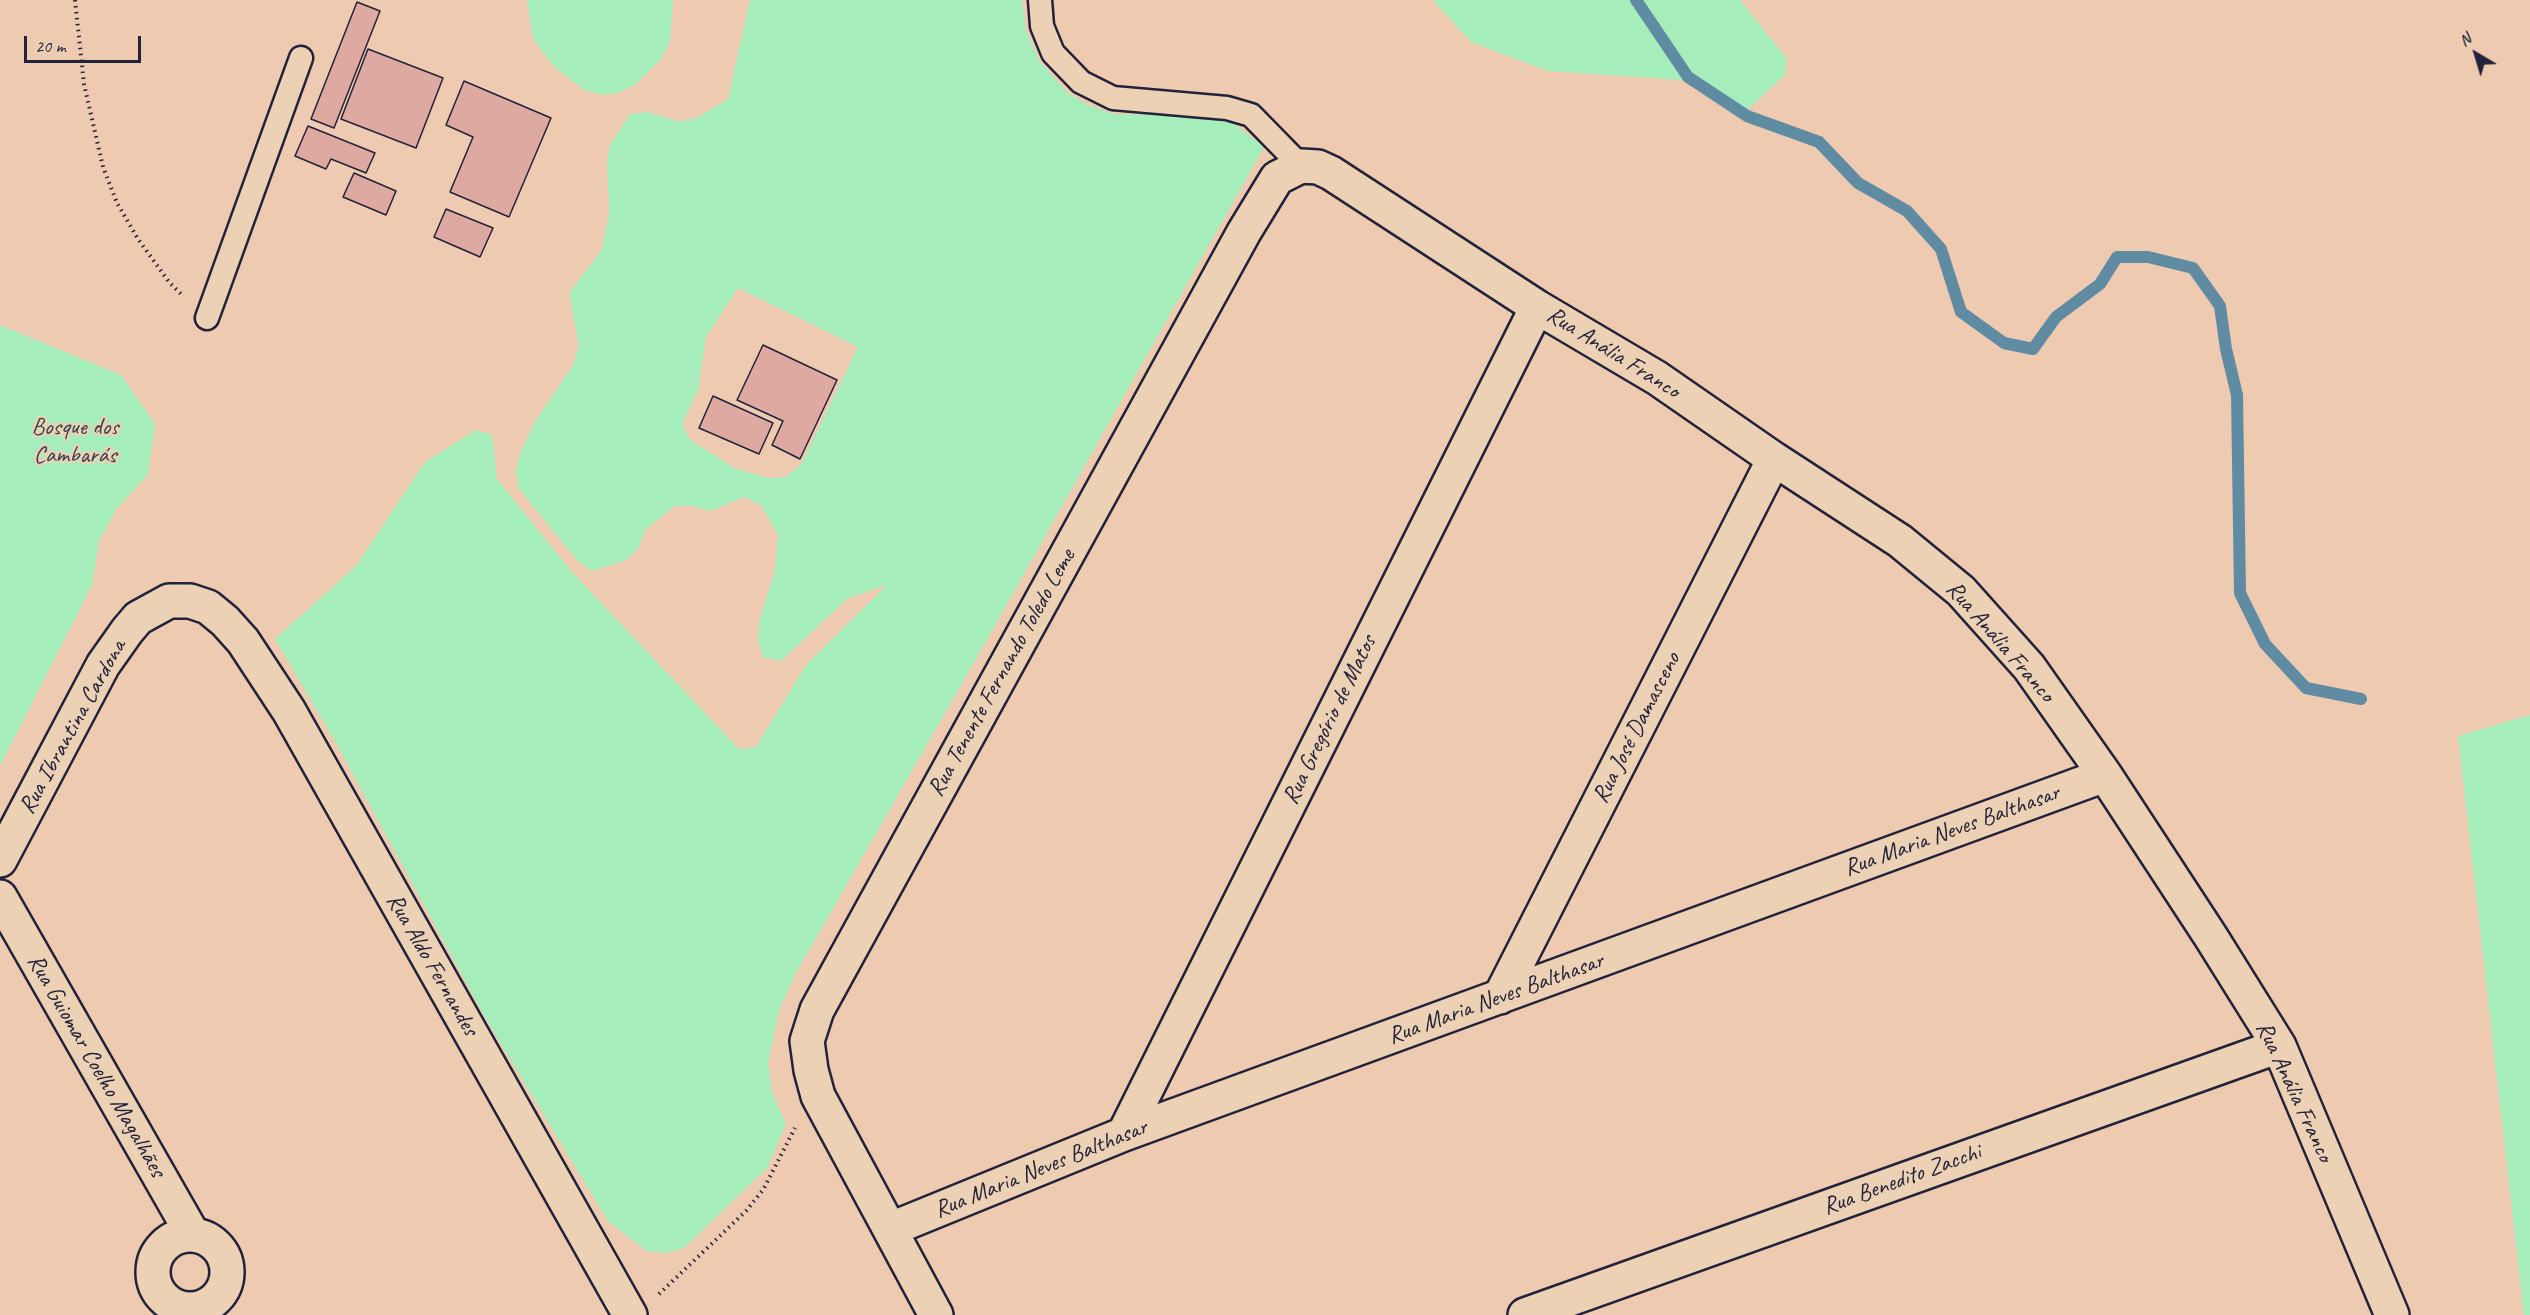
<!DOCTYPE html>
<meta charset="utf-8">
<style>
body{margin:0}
#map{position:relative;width:2530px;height:1315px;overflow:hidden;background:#eecab1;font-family:Caveat,sans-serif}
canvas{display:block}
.north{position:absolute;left:2446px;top:24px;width:60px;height:60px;-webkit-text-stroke:4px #edd1b4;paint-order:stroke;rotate:322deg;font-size:16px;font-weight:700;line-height:24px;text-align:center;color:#22223b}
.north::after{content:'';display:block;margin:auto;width:21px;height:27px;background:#22223b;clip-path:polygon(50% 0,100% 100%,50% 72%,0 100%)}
.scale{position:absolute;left:24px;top:36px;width:117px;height:27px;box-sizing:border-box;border:3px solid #22223b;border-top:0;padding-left:8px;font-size:18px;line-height:21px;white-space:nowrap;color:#22223b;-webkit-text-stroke:4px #edd1b4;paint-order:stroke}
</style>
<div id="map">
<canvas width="2530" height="1315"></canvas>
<div class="north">N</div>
<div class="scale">20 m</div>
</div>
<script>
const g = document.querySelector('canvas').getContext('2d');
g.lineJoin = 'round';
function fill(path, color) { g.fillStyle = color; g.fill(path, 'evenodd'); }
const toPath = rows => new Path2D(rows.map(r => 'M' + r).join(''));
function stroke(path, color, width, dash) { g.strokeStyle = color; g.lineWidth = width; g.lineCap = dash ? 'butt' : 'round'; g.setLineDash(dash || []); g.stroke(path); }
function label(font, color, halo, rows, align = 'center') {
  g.font = font + ' Caveat,sans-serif'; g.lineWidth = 4.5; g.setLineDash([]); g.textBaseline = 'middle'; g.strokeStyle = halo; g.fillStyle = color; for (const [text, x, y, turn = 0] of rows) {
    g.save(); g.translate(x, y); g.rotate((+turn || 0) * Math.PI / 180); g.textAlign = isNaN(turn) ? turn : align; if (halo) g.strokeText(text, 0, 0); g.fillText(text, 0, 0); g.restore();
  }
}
fill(toPath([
 [527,0,673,0,670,42,661,59,635,85,618,93,600,95,583,89,554,67,533,39],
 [750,0,1022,0,1026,30,1040,62,1067,92,1086,104,1113,114,1209,116,1233,123,1264,147,976,659,796,973,779,1010,768,1063,772,1092,786,1124,767,1168,684,1248,665,1253,647,1251,608,1221,486,1019,335,741,275,639,356,566,425,462,476,430,492,435,497,479,571,571,739,749,756,747,806,665,887,585,848,598,781,661,763,657,758,640,759,622,775,570,778,535,761,505,744,497,710,511,693,506,675,506,645,530,639,547,627,560,591,571,577,560,519,489,516,471,520,454,535,422,573,365,579,346,569,293,601,251,609,215,607,161,610,145,630,114,647,112,681,122,698,117,728,99],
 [738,288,858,347,801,465,786,477,769,478,736,469,690,440,682,424,698,390,706,337],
 [1433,0,1740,0,1787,59,1785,75,1747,110,1681,80,1548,71,1471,42],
 [0,325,121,375,155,424,148,475,117,508,99,541,92,585,0,766],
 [2530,715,2530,1315,2524,1315,2458,736]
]), '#a5eebc');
stroke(toPath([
 [1636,0,1688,77,1747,116,1819,142,1858,183,1907,211,1941,249,1961,312,2004,343,2033,349,2056,317,2100,284,2117,257,2148,257,2193,268,2220,306,2226,349,2237,395,2240,593,2265,644,2306,688,2361,699]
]), '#5f8ba3', 12);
const building = toPath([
 [357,2,380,11,334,128,311,119,357,2],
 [368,49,443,78,416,148,341,119,368,49],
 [464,81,551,118,509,217,450,192,473,137,446,125,464,81],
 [308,126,375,153,366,173,331,159,326,169,295,156,308,126],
 [354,173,396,191,386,215,343,197,354,173],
 [446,209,493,228,480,257,434,237,446,209],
 [763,345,837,380,800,459,772,445,783,421,737,400,763,345],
 [713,396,773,423,759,454,699,428,713,396]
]);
fill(building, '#dda9a0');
stroke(building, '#22223b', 1.5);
const lane = toPath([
 [1040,0,1042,26,1053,53,1081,82,1113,98,1227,108,1251,115,1301,166],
 [207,318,301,58]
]);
const street = toPath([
 [0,860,103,665,127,631,138,618,169,601,190,601,208,607,225,621,243,641,289,711,630,1315],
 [0,897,193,1235],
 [1500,997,1774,459],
 [1124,1134,1537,307],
 [891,1229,1124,1134,2105,775],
 '153 1272a37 37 0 1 1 74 0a37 37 0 1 1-74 0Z',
 [936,1315,818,1096,811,1070,807,1041,817,1010,1244,232,1277,178,1301,166,1318,167,1331,173,1537,307,1657,378,1774,459,1900,541,1961,591,2029,667,2105,775,2211,937,2279,1046,2392,1315],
 [1525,1315,2279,1046]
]);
stroke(lane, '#22223b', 27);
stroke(street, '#22223b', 38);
stroke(toPath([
 [75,0,84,84,103,167,117,203,138,239,169,282,181,294],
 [659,1294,746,1211,763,1190,795,1128]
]), '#22223b', 4, [1.5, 4.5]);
stroke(lane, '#edd1b4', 22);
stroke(street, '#edd1b4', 33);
label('24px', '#22223b', '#edd1b4', [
 ["Rua Anália Franco",1613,353,32],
 ["Rua Anália Franco",2000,642,49],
 ["Rua Tenente Fernando Toledo Leme",1002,673,-61],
 ["Rua Gregório de Matos",1330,720,-64],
 ["Rua Ibrantina Cardona",73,727,-61],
 ["Rua José Damasceno",1637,728,-63],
 ["Rua Maria Neves Balthasar",1952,831,-20],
 ["Rua Aldo Fernandes",432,965,60],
 ["Rua Maria Neves Balthasar",1496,999,-20],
 ["Rua Guiomar Coelho Magalhães",96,1066,60],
 ["Rua Anália Franco",2294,1092,65],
 ["Rua Maria Neves Balthasar",1041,1169,-22],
 ["Rua Benedito Zacchi",1902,1180,-20]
]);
label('24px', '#36414e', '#edd1b4', [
 ["Bosque dos",75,428],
 ["Cambarás",75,456]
]);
</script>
